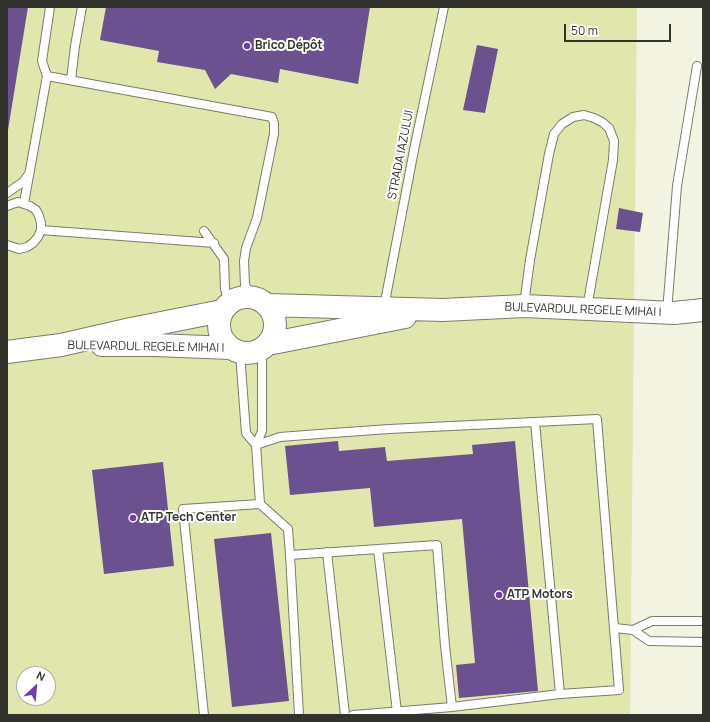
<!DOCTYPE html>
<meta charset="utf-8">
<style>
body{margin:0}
#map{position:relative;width:710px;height:722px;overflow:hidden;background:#f2f4e1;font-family:Manrope,sans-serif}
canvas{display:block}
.frame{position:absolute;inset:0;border:8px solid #32332c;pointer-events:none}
.north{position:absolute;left:16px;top:666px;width:40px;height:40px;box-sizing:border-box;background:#fff;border:1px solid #adadab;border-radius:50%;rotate:26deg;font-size:11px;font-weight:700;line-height:16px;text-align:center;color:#32332c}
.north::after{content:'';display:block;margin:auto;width:14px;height:18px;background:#723bb1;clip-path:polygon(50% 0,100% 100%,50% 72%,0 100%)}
.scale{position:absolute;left:564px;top:24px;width:107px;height:18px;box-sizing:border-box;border:2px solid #32332c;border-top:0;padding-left:5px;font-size:12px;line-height:14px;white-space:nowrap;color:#32332c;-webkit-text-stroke:3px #fff;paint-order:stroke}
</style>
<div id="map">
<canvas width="710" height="722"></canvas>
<div class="frame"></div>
<div class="north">N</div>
<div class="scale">50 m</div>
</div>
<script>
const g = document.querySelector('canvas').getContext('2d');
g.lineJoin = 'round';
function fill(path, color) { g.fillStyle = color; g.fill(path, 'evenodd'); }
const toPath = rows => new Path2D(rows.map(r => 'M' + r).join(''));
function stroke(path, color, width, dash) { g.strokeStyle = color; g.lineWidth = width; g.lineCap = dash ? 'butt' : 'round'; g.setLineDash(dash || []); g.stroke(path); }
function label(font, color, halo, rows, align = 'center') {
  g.font = font + ' Manrope,sans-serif'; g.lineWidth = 4; g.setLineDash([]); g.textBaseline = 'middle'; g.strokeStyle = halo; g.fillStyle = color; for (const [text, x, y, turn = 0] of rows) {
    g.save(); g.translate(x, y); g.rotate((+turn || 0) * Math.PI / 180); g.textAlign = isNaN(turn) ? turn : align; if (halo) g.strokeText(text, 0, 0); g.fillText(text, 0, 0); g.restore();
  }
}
fill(toPath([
 [7,7,637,7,630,715,7,715],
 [24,674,48,674,48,698,24,698]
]), '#e1e6ac');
fill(toPath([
 [7,7,28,7,8,130,7,130],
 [106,7,370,7,358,84,280,69,278,83,231,74,215,89,205,70,157,62,159,51,100,40],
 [477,45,498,49,485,113,463,110],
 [619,208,643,213,640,232,616,229],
 [338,441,339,451,385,447,387,461,473,454,472,445,515,441,538,691,459,698,456,665,475,663,462,519,374,527,370,488,290,495,285,446],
 [163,462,174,566,104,574,92,470],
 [271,533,289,701,232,707,214,539]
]), '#6b5190');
const lane = toPath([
 [47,76,272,117,274,123,274,134,257,218,246,248,244,261,245,285,252,297],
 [71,80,75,46,82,7],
 [7,193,23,182,29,174],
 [24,203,47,76,42,61,50,7],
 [7,206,18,202,30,206,36,210,39,216,41,223,41,230,38,237,33,243,27,247,19,249,7,245],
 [41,230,214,243],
 [204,231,224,259,225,289,229,303],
 [524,305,530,260,549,154,554,134,562,124,573,117,584,115,594,118,602,122,609,128,614,141,613,160,587,308],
 [384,307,414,150,444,7],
 [667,312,677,186,697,66],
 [262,349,262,431,256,445,260,504,288,529,290,555,437,545,445,646,452,707,560,694,535,422],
 [240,353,246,433,256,445],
 [256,445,280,437,319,434,389,429,597,419,619,690,560,694],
 [378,549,397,712],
 [327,552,345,715],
 [290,555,299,715],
 [615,628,633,630,649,641,703,642],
 [633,630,652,621,703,621],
 [204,715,183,509,260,504],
 [353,715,452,707]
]);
const primary = toPath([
 '219 325a28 28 0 1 1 56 0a28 28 0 1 1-56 0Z',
 [267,305,443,310,524,306,674,313,703,310],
 [268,344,405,317],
 [102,345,155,345,231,348],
 [7,352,61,345,131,329,222,311]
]);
stroke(lane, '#7a7c6b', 10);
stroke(primary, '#7a7c6b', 24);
stroke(lane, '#fff', 8);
stroke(primary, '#fff', 22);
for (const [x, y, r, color] of [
 [247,46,4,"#723bb1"],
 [133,518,4,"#723bb1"],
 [499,595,4,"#723bb1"]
]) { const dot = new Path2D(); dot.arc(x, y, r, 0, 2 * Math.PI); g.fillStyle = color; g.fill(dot); stroke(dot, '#fff', 1.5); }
label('bold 12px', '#32332c', '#fff', [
 ["Brico Dépôt",255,46],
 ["ATP Tech Center",141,518],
 ["ATP Motors",507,595]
], 'left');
label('12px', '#32332c', '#fff', [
 ["STRADA IAZULUI",401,155,-79],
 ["BULEVARDUL REGELE MIHAI I",583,310,2],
 ["BULEVARDUL REGELE MIHAI I",146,347,1]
]);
</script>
